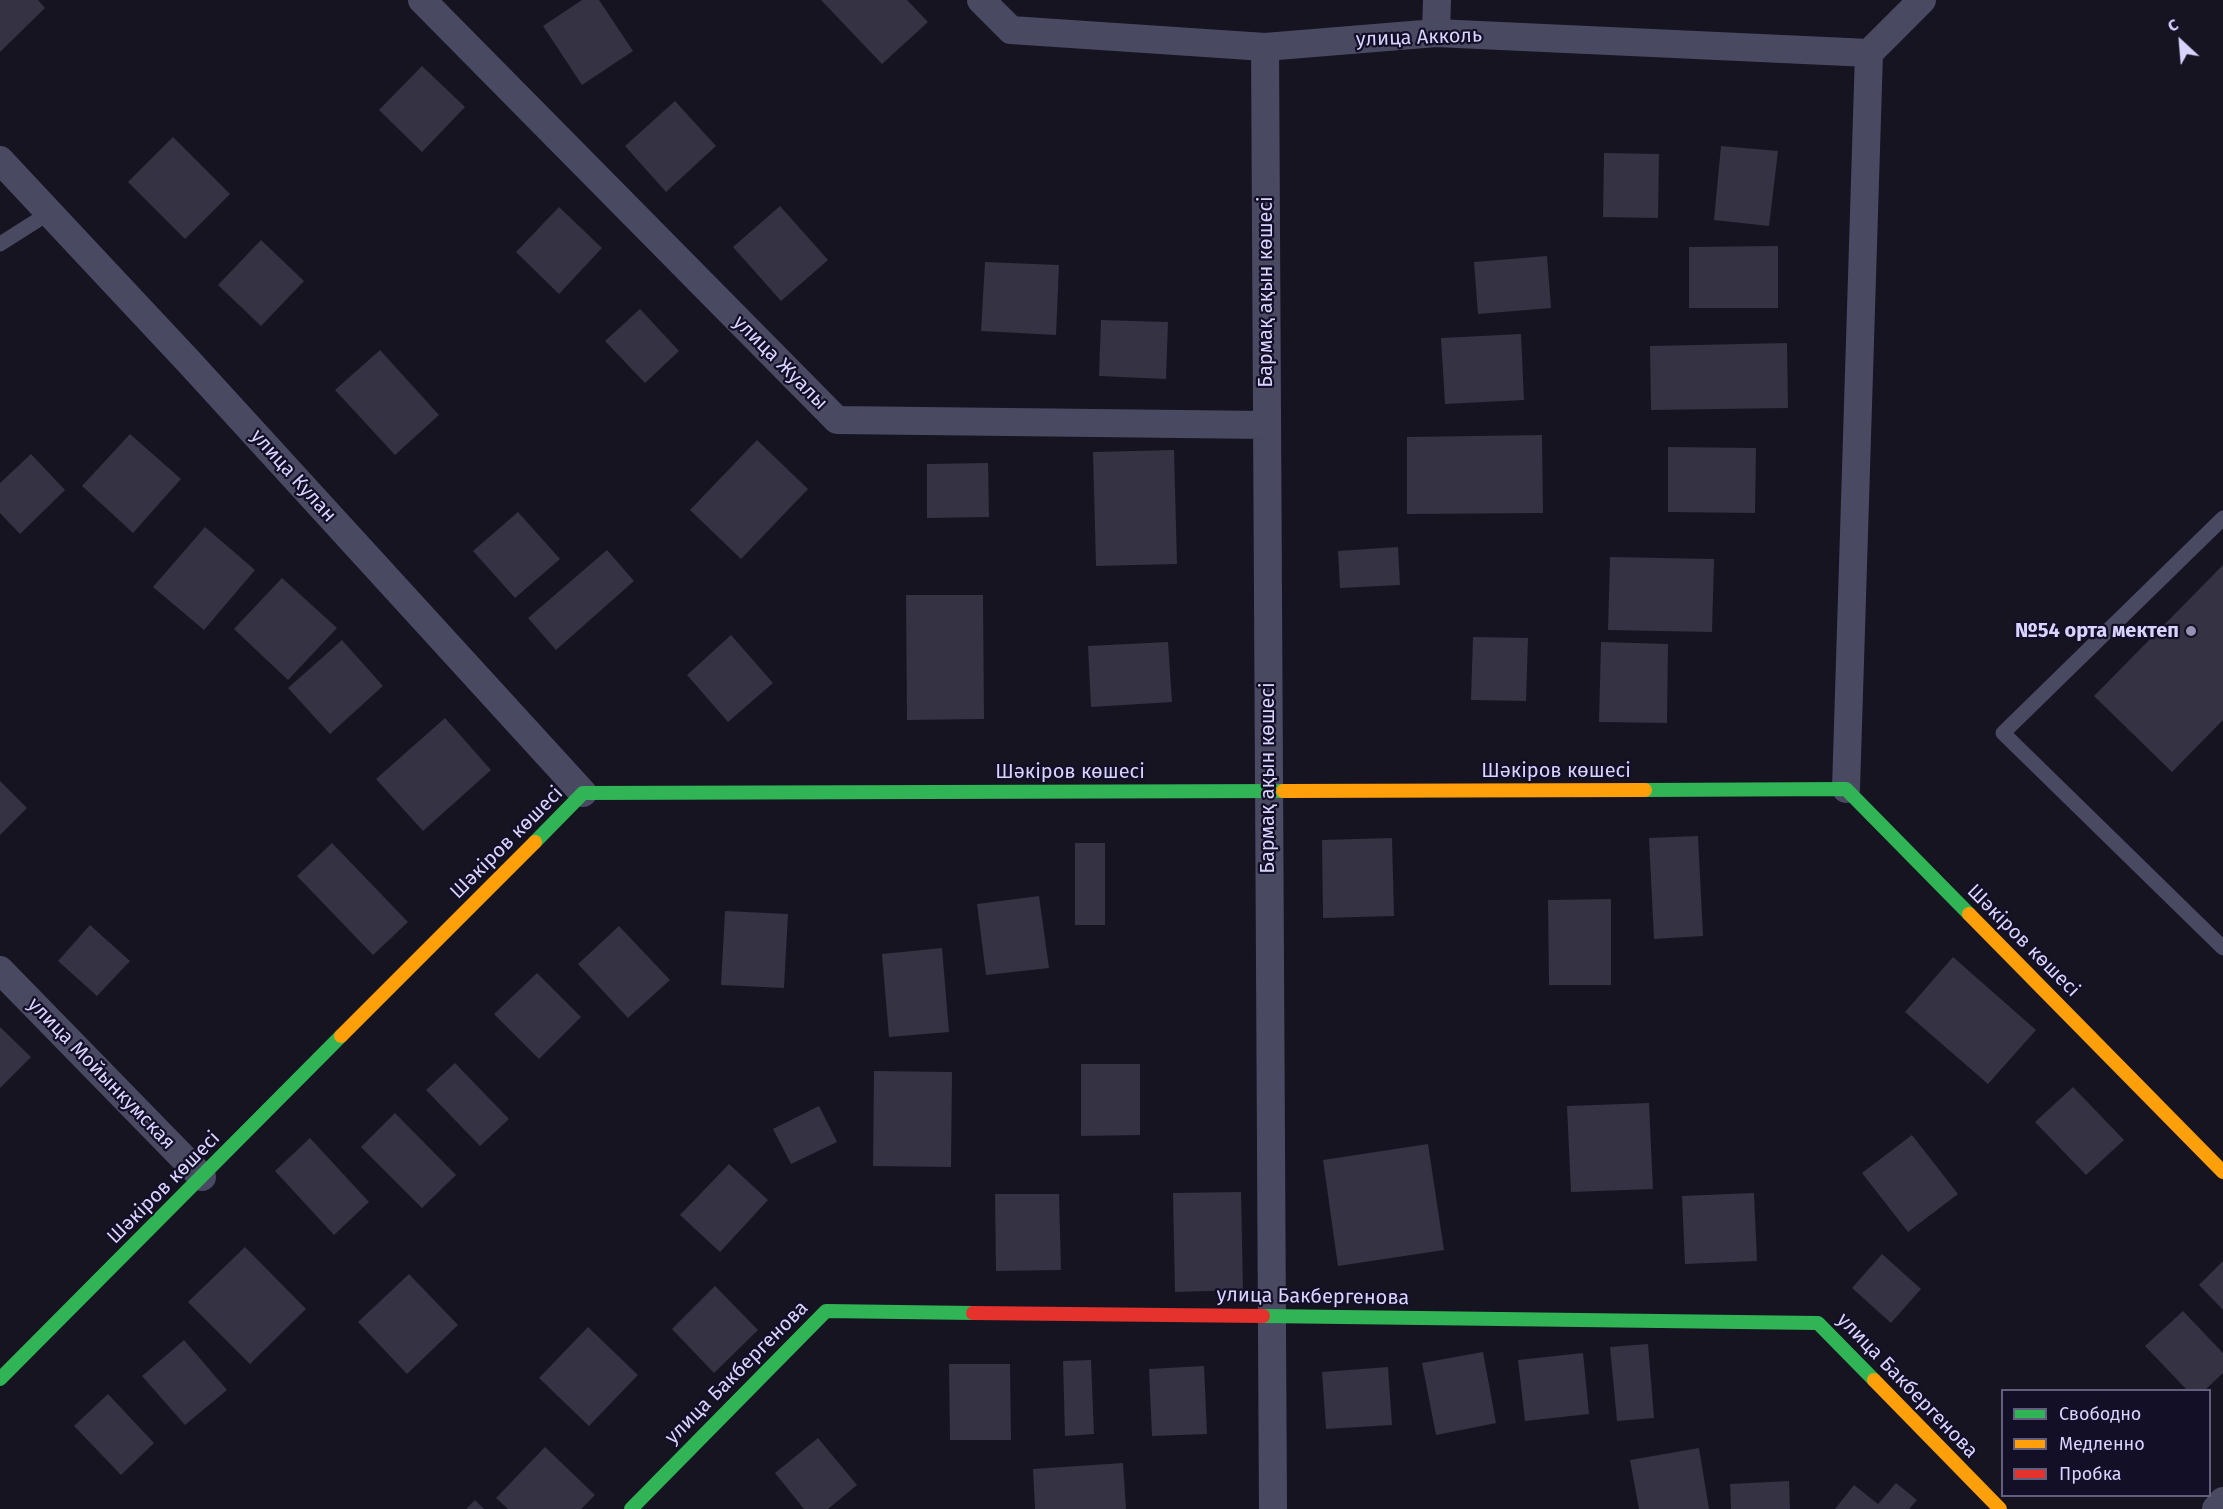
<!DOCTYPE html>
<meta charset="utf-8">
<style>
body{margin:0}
#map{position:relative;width:2223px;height:1509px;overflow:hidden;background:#161421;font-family:"Fira Sans",sans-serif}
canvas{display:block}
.legend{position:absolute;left:2001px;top:1389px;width:210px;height:108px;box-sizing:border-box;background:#130f26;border:2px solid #625e7d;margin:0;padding:8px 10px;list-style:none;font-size:18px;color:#d9d4ff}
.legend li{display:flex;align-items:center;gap:12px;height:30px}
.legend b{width:30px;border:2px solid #625e7d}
.north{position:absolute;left:2151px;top:12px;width:60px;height:60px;-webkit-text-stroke:4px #130f26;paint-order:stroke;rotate:334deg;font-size:16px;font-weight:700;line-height:24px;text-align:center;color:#d9d4ff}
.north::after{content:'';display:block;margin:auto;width:21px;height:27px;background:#d9d4ff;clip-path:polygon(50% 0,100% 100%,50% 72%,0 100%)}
</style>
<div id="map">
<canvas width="2223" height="1509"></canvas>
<ul class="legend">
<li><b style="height:8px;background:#30b455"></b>Свободно</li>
<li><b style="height:8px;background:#ff9f0a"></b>Медленно</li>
<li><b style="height:8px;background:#e5322d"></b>Пробка</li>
</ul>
<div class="north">С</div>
</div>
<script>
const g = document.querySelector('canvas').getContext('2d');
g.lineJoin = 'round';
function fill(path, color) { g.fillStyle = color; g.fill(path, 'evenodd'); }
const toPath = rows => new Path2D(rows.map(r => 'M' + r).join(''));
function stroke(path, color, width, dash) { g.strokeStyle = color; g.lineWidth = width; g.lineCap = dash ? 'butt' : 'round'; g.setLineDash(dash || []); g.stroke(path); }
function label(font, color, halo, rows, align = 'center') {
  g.font = font + ' "Fira Sans",sans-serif'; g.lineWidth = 4.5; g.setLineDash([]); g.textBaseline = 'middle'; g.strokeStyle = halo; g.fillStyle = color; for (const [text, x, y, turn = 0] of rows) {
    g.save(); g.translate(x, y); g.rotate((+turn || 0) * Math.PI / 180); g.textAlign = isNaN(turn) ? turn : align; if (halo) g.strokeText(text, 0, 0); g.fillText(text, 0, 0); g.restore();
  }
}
fill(toPath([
 [0,0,38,0,45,8,0,52],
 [582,0,599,0,633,51,582,85,543,26],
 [821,0,907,0,928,22,882,64],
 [422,66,465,107,422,152,379,110],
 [675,101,716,146,666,192,625,146],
 [173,137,230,194,185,239,128,182],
 [1721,146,1778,151,1769,226,1714,220],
 [1604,153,1659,154,1658,218,1603,217],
 [780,206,828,260,781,301,733,247],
 [559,207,602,248,559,294,516,252],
 [261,240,304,281,261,326,218,285],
 [1778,246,1778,308,1689,308,1689,247],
 [1547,256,1551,308,1478,314,1474,262],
 [985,262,1059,265,1056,335,981,331],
 [640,309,679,351,645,383,605,341],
 [1101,320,1168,322,1166,379,1099,376],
 [1521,334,1524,400,1445,404,1441,338],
 [1787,343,1788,408,1651,410,1650,346],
 [380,350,439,415,395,455,335,390],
 [130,434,181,479,133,533,82,486],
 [1542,435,1543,513,1407,514,1407,437],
 [757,440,808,489,741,559,690,510],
 [1668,447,1756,448,1755,513,1668,512],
 [1174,450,1177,564,1096,566,1093,452],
 [31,454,65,490,20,534,0,513,0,483],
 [988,463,989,517,927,518,927,464],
 [518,512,560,559,515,598,473,551],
 [205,527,255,570,204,630,153,587],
 [1398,547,1400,585,1340,588,1338,551],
 [607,550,634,581,556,650,528,618],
 [1610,557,1714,559,1712,632,1608,630],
 [2223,565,2223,720,2172,772,2094,696],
 [282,578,337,628,288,680,234,629],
 [906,595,983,595,984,719,907,720],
 [731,635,773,683,728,722,687,675],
 [1473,637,1528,638,1526,701,1471,700],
 [342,640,383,686,330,734,288,688],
 [1168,642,1172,702,1091,707,1088,646],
 [1601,642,1668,644,1667,723,1599,722],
 [445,718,491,770,423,831,376,779],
 [0,781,27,808,0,835],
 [1698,836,1703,936,1654,939,1649,838],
 [1392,838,1394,916,1323,918,1322,840],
 [332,843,408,922,373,955,297,876],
 [1075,843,1105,843,1105,925,1075,925],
 [1039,896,1049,968,986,975,977,904],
 [1611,899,1611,985,1549,985,1548,900],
 [725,911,788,914,784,988,721,985],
 [90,925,130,961,97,996,58,961],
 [619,926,670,980,628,1018,578,964],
 [942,948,949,1032,889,1037,882,954],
 [1953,957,2036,1030,1988,1084,1905,1012],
 [537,973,581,1017,539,1059,494,1014],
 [0,1027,31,1057,0,1088],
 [455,1063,509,1119,480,1146,426,1090],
 [1081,1064,1140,1064,1140,1135,1081,1136],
 [874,1071,952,1072,951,1167,873,1166],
 [2073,1087,2124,1140,2086,1175,2035,1122],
 [1649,1103,1653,1189,1571,1192,1567,1106],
 [819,1106,837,1142,791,1164,773,1129],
 [395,1113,456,1175,422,1208,361,1147],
 [1912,1135,1958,1194,1908,1232,1862,1173],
 [310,1138,369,1202,334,1235,275,1171],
 [1428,1144,1444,1250,1338,1266,1323,1160],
 [729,1164,768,1200,720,1252,680,1215],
 [1241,1192,1243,1290,1175,1292,1173,1193],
 [1754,1193,1757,1261,1685,1264,1682,1196],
 [995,1194,1059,1194,1061,1270,996,1271],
 [245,1247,306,1309,250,1364,188,1302],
 [1882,1254,1921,1289,1891,1323,1852,1288],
 [2223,1261,2223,1310,2199,1285],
 [409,1274,458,1325,407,1374,358,1322],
 [715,1286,758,1330,714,1373,672,1329],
 [2183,1311,2223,1353,2223,1373,2205,1390,2187,1390,2145,1346],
 [588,1327,638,1375,589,1426,539,1378],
 [184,1340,227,1390,185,1425,142,1376],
 [1648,1344,1654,1418,1617,1421,1610,1347],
 [1483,1352,1496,1423,1436,1435,1422,1363],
 [1583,1353,1589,1414,1525,1421,1518,1360],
 [1091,1360,1094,1434,1065,1436,1063,1361],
 [949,1364,1010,1364,1011,1440,950,1440],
 [1204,1366,1207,1434,1152,1436,1149,1369],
 [1388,1367,1392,1425,1326,1429,1322,1372],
 [108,1394,154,1443,121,1475,74,1426],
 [818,1438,857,1485,828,1509,804,1509,775,1473],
 [545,1447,595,1495,581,1509,508,1509,496,1498],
 [1699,1448,1709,1509,1639,1509,1630,1460],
 [1123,1463,1126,1509,1035,1509,1033,1469],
 [1789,1481,1790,1509,1731,1509,1730,1484],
 [1896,1483,1917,1500,1909,1509,1835,1509,1854,1485,1878,1504],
 [475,1500,484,1509,466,1509]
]), '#343243');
stroke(toPath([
 [0,244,49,213],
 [2223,518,2003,733,2223,948]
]), '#4a4962', 15);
stroke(toPath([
 [422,0,837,420,1266,425],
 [981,0,1011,30,1265,47,1436,33,1869,53],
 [1436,33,1437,0],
 [1265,47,1273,1509],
 [0,160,190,363,583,793],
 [1846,789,1869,53,1922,0],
 [0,970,202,1177],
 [2216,1509,2223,1501]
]), '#4a4962', 28);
stroke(toPath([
 [1645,790,1846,789,1969,914],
 [535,842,583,793,1283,791],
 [1263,1316,1818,1323,1874,1380],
 [0,1379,341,1036],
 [631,1509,826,1311,973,1313]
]), '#30b455', 14);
stroke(toPath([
 [1283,791,1645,790],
 [1969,914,2223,1172],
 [341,1036,535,842],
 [1874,1380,2000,1509]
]), '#ff9f0a', 14);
stroke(toPath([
 [973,1313,1263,1316]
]), '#e5322d', 14);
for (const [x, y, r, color] of [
 [2191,631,6,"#9591b1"]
]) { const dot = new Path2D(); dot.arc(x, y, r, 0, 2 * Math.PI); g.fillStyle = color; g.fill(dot); stroke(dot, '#130f26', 2); }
label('20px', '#d9d4ff', '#130f26', [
 ["улица Акколь",1419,38,-2],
 ["Бармақ ақын көшесі",1266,292,-90],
 ["улица Жуалы",780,363,45],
 ["улица Кулан",293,476,48],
 ["Шәкіров көшесі",1556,771],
 ["Шәкіров көшесі",1070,772],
 ["Бармақ ақын көшесі",1268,778,-90],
 ["Шәкіров көшесі",507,843,-45],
 ["Шәкіров көшесі",2023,941,45],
 ["улица Мойынкумская",101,1074,46],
 ["Шәкіров көшесі",164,1188,-45],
 ["улица Бакбергенова",1313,1297,1],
 ["улица Бакбергенова",737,1373,-45],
 ["улица Бакбергенова",1907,1386,46]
]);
label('bold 20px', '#d9d4ff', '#130f26', [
 ["№54 орта мектеп",2179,631]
], 'right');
</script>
